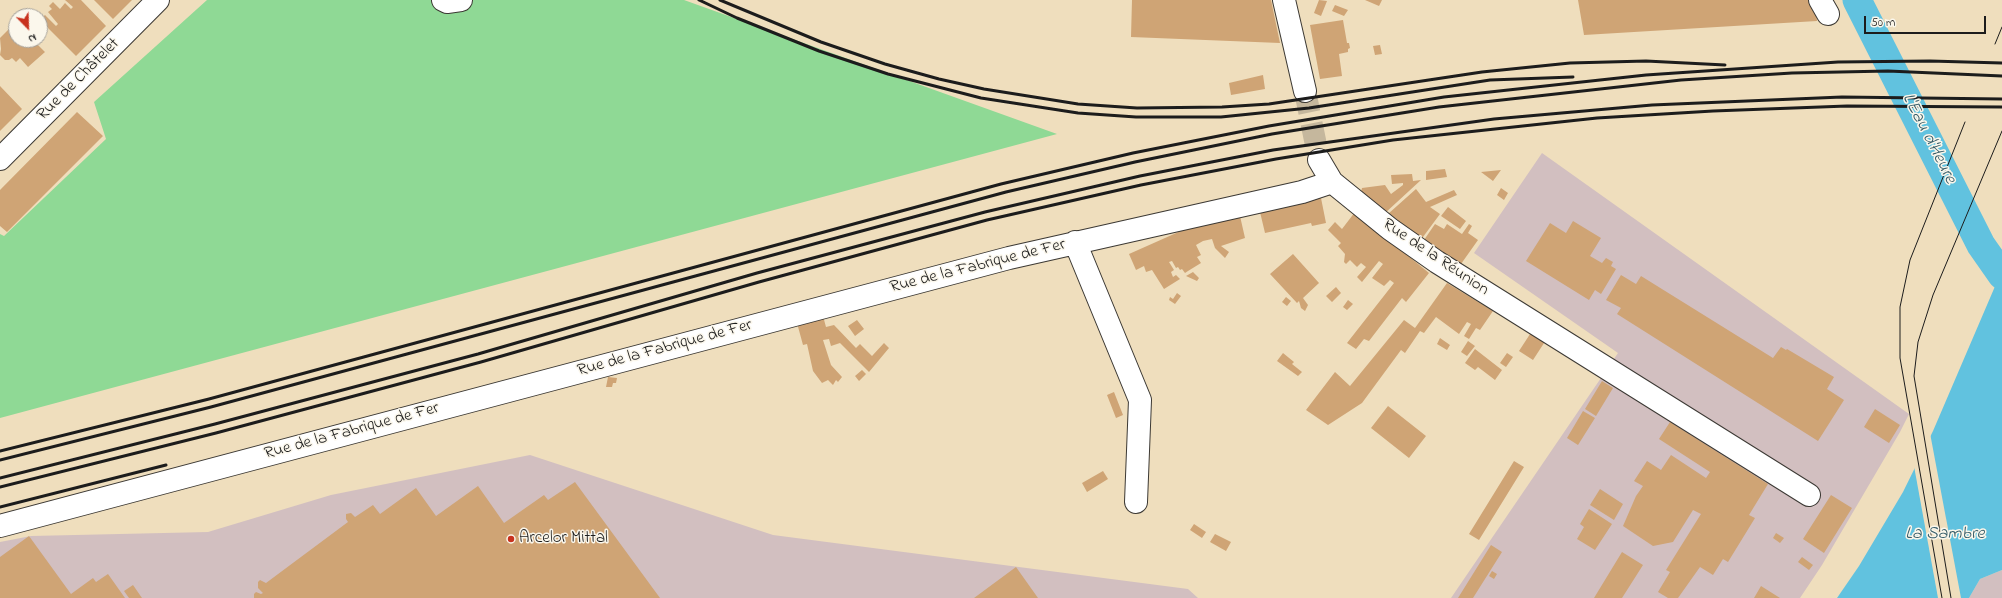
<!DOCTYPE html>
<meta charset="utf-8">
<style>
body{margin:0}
#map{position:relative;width:2002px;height:598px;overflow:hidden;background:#efdebd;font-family:"Indie Flower",sans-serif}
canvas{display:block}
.north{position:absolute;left:8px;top:8px;width:40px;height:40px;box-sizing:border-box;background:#fbf7ec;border:1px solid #a29f99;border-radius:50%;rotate:157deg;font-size:11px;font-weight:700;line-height:16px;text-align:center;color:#1c1c1c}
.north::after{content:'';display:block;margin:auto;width:14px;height:18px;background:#c8321e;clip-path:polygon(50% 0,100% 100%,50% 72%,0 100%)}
.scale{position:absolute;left:1864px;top:16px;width:122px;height:18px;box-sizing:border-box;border:2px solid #1c1c1c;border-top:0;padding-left:5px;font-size:12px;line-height:14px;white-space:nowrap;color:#1c1c1c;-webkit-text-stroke:3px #fbf7ec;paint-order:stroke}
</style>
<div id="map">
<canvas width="2002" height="598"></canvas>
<div class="north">N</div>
<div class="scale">50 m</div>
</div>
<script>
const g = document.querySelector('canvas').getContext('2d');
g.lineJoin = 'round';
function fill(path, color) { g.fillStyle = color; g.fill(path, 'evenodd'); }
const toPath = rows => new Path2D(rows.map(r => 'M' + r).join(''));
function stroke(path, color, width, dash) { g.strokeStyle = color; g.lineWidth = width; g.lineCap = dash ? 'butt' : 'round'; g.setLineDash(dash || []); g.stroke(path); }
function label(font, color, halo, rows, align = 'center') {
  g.font = font + ' "Indie Flower",sans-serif'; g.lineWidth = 3; g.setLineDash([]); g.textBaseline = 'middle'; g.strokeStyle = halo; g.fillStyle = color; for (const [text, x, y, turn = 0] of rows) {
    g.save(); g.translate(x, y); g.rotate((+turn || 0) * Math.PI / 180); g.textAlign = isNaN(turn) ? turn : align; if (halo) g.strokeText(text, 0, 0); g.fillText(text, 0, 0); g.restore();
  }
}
fill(toPath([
 [1542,153,1909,414,1900,432,1822,565,1800,598,1451,598,1618,353,1474,253],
 [530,455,773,535,1188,589,1198,598,0,598,0,542,31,536,208,532,331,495],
 [2002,570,2002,598,1969,598,1980,579]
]), '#d2bfc0');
fill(toPath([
 [207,0,684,0,1057,134,0,418,0,234,4,236,106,139,94,102]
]), '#8fd995');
fill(toPath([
 [2002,270,2002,570,1980,579,1969,598,1837,598,1859,566,1903,492,1933,431]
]), '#61c2df');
fill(toPath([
 [1930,433,1961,598,1938,598,1914,466]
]), '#efdebd');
stroke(toPath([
 [1857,0,1981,245,2002,275]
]), '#61c2df', 29);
fill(toPath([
 [65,0,81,0,106,26,76,56,40,20,45,15,56,26,58,24,48,12,52,9,49,6,53,2,60,9,65,3,71,9,73,7],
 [94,0,132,0,113,19],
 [1132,0,1271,0,1280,43,1131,37],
 [1319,0,1327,1,1321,16,1314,13],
 [1365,0,1382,0,1379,6],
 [1578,0,1812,0,1816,9,1817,21,1584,35],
 [1335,5,1348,10,1344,16,1332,11],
 [1343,20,1347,43,1349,43,1350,48,1348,49,1348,52,1339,54,1342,76,1320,79,1310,25],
 [16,22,16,40,33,40,45,52,28,67,20,58,16,62,12,58,9,60,5,60,0,55,1,49,0,38],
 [1380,45,1382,54,1375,55,1373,46],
 [1263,75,1265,89,1231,95,1229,83],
 [0,86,22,109,0,131],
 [77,112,103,136,7,232,0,226,0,190],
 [1445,169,1447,177,1426,180,1426,171],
 [1501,170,1493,181,1481,172],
 [1412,174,1413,181,1421,180,1384,214,1361,192,1362,188,1385,185,1391,194,1403,185,1403,183,1392,184,1391,175],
 [1501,188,1508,193,1504,200,1497,195],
 [1416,189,1426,202,1454,190,1457,195,1430,207,1440,214,1420,241,1388,214],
 [1321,198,1326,223,1312,226,1311,223,1265,233,1260,212],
 [1448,207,1466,221,1460,229,1441,216],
 [1355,212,1429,273,1406,302,1402,298,1369,341,1364,339,1356,349,1347,343,1394,283,1390,280,1384,286,1372,278,1383,264,1379,261,1362,282,1357,277,1366,267,1361,263,1357,267,1350,260,1346,264,1344,262,1345,254,1338,246,1341,243,1328,230,1335,222,1342,229],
 [1240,216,1245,238,1221,246,1229,252,1225,258,1215,248,1212,239,1203,241,1196,245,1201,255,1197,257,1201,263,1188,271,1185,273,1182,269,1180,270,1178,267,1176,268,1172,261,1169,262,1174,270,1171,272,1173,277,1176,275,1180,279,1164,289,1152,270,1146,272,1144,266,1136,270,1129,254,1183,230],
 [1573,221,1601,238,1590,256,1602,263,1606,258,1613,262,1611,266,1616,269,1601,294,1595,290,1589,300,1526,261,1550,223,1566,233],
 [1435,224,1444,229,1447,224,1462,234,1469,224,1472,226,1468,233,1478,240,1461,264,1424,240],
 [1293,254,1319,283,1303,298,1308,305,1305,311,1301,308,1299,301,1297,303,1270,274],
 [1193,272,1199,278,1197,281,1186,276],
 [1621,275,1636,284,1641,276,1773,358,1781,347,1786,350,1787,349,1834,377,1827,389,1844,400,1818,441,1617,314,1621,308,1606,300],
 [1447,283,1493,311,1480,330,1476,328,1469,339,1464,336,1471,324,1467,322,1459,334,1436,317,1424,333,1420,331,1405,353,1401,350,1362,403,1328,425,1306,410,1335,372,1350,386,1404,320,1415,328],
 [1336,287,1341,293,1332,302,1326,296],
 [1177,293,1181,296,1175,304,1169,300,1170,297,1173,299],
 [1286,297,1291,301,1287,306,1282,302],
 [1348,300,1353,304,1347,310,1343,307],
 [823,316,826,327,834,325,856,348,860,344,872,356,884,343,889,348,869,372,840,343,831,346,829,339,823,340,831,365,842,377,838,382,836,380,833,385,828,380,822,383,813,371,807,344,803,345,797,323],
 [857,320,864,329,855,336,848,326],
 [1532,331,1546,340,1533,360,1519,351],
 [1440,338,1450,345,1447,350,1437,344],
 [1468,341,1475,346,1467,356,1461,352],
 [1475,349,1502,370,1495,380,1478,367,1475,370,1465,363],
 [1283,353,1294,362,1292,364,1302,372,1298,376,1277,361],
 [1507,353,1513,357,1506,367,1500,363],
 [862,370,866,374,859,381,855,376],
 [608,377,617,378,616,383,613,383,612,387,606,387],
 [1602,381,1613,388,1596,416,1585,409],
 [1114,392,1123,415,1116,418,1107,395],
 [1388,406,1426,436,1409,458,1371,428],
 [1875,409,1900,425,1889,443,1864,427],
 [1583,411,1595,418,1578,445,1567,438],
 [1670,422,1768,484,1749,515,1755,518,1728,562,1723,559,1713,575,1700,567,1678,598,1668,598,1658,592,1670,572,1666,570,1701,514,1693,510,1673,542,1653,546,1623,526,1636,496,1643,486,1634,481,1647,461,1661,470,1671,455,1706,478,1710,472,1659,439],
 [1514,461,1524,467,1479,540,1469,534],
 [1103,471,1108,479,1087,492,1082,483],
 [575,482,660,598,254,598,254,594,256,592,261,594,263,593,258,588,258,582,260,580,266,583,348,522,346,519,346,514,351,513,355,517,373,505,380,514,416,488,436,516,478,486,504,523,544,495,548,500],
 [1600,489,1623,504,1614,520,1590,505],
 [1831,495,1852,508,1824,553,1803,539],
 [1589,509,1612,524,1595,550,1577,539,1584,527,1580,524],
 [1194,524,1206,532,1202,538,1190,530],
 [1776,533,1784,538,1780,543,1773,538],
 [1215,534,1231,542,1226,551,1210,542],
 [29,536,71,594,93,578,96,582,108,574,125,598,0,598,0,557],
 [1491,545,1502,552,1473,598,1458,598],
 [1622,552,1643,565,1622,598,1594,598],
 [1802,557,1813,565,1809,570,1798,562],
 [1016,567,1038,598,974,598],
 [1492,571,1497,574,1494,579,1489,576],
 [133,585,142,598,129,598,124,591],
 [1761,586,1780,598,1754,598]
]), '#cfa475');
stroke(toPath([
 [1305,91,1319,160]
]), '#c5b79d', 22, [22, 11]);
const minor = toPath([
 [443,0,447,2,461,0],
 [1284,0,1305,91],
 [1820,0,1828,14],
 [1319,160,1332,182,1390,229,1437,262,1809,495],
 [1075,242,1140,400,1136,502],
 [0,526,1009,258,1302,192,1332,182]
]);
const major = toPath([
 [0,159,158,0]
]);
stroke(minor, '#3c3934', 24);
stroke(major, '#3c3934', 24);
stroke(minor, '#fff', 22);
stroke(major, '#fff', 22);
stroke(toPath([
 [1995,44,2002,27],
 [1942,598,1900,358,1900,307,1910,260,1965,122],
 [1951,598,1914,376,1918,342,1933,295,2002,131]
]), '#1c1c1c', 1);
stroke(toPath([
 [699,0,737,18,819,51,888,74,981,98,1078,113,1136,117,1221,117,1309,108,1490,80,1573,77],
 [720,0,821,42,885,64,939,79,984,89,1078,104,1137,108,1222,107,1269,104,1482,72,1570,63,1646,61,1725,65],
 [0,451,209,399,1001,184,1133,153,1269,126,1444,97,1646,75,1838,62,1930,61,2002,63],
 [0,460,211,407,1006,192,1135,162,1272,134,1439,107,1681,80,1792,73,1888,71,2002,76],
 [0,478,215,424,478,354,757,273,985,212,1140,176,1273,150,1494,119,1652,105,1842,97,2002,99],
 [0,487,216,433,481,362,759,282,987,220,1141,185,1276,159,1393,140,1597,118,1713,111,1847,106,2002,107],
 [0,507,166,465]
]), '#1c1c1c', 3);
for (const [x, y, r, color] of [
 [511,539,4,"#c8321e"]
]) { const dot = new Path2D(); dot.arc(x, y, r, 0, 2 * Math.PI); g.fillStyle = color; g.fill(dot); stroke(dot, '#fbf7ec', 1.5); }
label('17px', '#1c1c1c', '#fbf7ec', [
 ["Rue de Châtelet",79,80,-45],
 ["Rue de la Réunion",1435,258,34],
 ["Rue de la Fabrique de Fer",978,267,-14],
 ["Rue de la Fabrique de Fer",665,349,-15],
 ["Rue de la Fabrique de Fer",352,432,-15]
]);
label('17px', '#1c1c1c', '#fbf7ec', [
 ["Arcelor Mittal",519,539]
], 'left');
label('italic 18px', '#385e6a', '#fbf7ec', [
 ["L'Eau d'Heure",1928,139,63],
 ["La Sambre",1945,535]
]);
</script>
